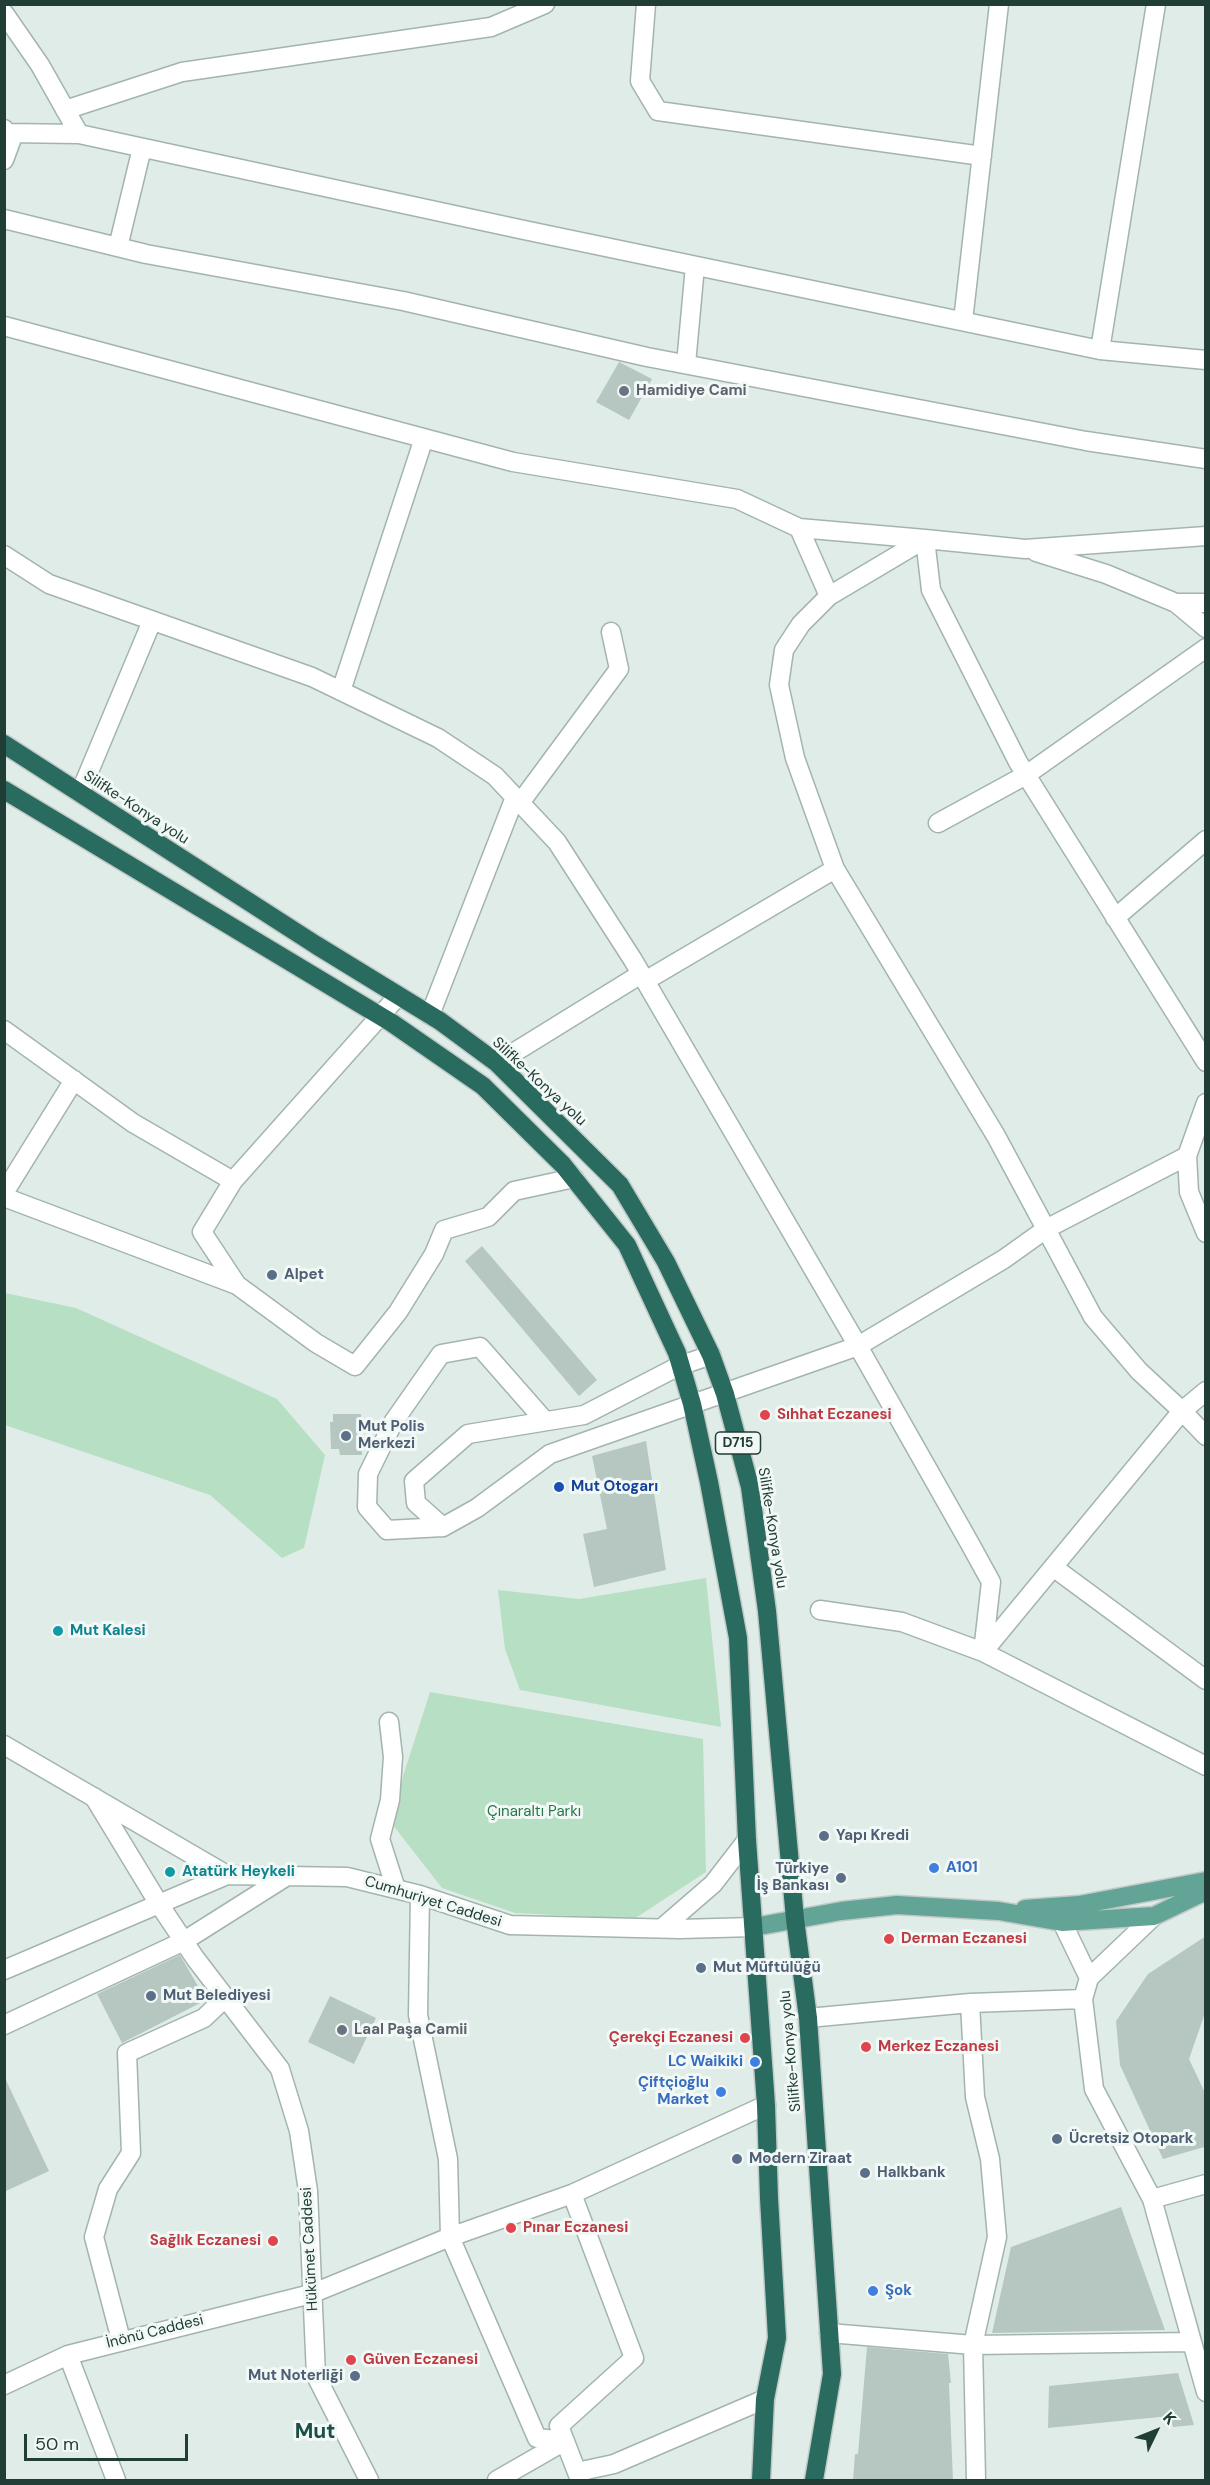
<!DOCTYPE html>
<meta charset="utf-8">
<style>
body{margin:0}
#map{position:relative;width:1210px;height:2485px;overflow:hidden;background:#e0ece7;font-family:"DM Sans",sans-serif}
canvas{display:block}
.frame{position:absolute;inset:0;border:6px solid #203d36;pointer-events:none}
.north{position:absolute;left:1126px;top:2401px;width:60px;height:60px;-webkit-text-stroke:4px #f1f8f5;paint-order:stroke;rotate:47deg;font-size:16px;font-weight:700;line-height:24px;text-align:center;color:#203d36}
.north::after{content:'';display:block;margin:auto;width:21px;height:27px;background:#203d36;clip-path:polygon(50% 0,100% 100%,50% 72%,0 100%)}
.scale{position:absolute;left:24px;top:2434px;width:164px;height:27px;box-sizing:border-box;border:3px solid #203d36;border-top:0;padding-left:8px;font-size:18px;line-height:21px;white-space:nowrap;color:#203d36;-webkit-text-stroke:4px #f1f8f5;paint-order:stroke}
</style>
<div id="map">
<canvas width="1210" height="2485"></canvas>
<div class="frame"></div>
<div class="north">K</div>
<div class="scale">50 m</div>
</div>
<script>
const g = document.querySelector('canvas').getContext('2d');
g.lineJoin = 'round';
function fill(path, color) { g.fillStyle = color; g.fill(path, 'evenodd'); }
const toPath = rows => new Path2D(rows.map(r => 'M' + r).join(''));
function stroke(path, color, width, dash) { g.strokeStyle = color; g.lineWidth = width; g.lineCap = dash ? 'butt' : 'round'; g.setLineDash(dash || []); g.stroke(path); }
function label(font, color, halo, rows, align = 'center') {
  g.font = font + ' "DM Sans",sans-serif'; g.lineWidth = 6; g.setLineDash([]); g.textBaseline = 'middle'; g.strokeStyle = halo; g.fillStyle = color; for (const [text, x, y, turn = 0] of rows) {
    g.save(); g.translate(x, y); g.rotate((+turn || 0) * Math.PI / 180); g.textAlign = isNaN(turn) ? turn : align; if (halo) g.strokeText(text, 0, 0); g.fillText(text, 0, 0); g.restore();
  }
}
fill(toPath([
 [5,1293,76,1308,277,1399,325,1455,304,1548,282,1558,210,1495,5,1425],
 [706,1578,721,1727,520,1690,505,1649,498,1590,579,1599],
 [430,1692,703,1739,706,1872,634,1919,515,1913,442,1888,389,1820]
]), '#b7dfc3');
fill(toPath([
 [619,362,652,379,629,420,596,402],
 [482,1246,597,1380,579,1396,465,1261],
 [333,1414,361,1414,362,1455,340,1455,339,1449,331,1449,330,1422,333,1422],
 [646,1441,666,1570,594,1587,583,1534,607,1529,592,1456],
 [1206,1936,1206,2010,1189,2059,1206,2095,1204,2147,1163,2159,1120,2065,1116,2021,1148,1974],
 [180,1955,206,2000,122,2043,97,1994],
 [330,1996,376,2018,354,2064,308,2042],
 [4,2076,49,2171,4,2192],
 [1121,2207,1165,2330,992,2333,1011,2247],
 [867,2347,948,2354,951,2383,949,2383,953,2481,853,2481,855,2454,858,2454],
 [1178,2373,1194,2425,1173,2427,1170,2416,1048,2428,1049,2386]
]), '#b5c7c0');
const minor = toPath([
 [646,4,640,81,658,111,982,156],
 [4,13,40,65,79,134,524,230,1100,350,1206,360],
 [65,110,182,72,491,27,545,4],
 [4,129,11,141,4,160],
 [7,133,79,134],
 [4,219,146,254,403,301,647,357,1086,441,1206,459],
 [118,247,142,148],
 [963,321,999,4],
 [4,326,513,462,737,499,799,528,925,539,931,590,1018,762,1206,1062],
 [1100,350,1156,4],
 [686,364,695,266],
 [799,528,829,596],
 [1036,552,1106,574,1176,603,1206,628],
 [4,555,49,584,312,677,438,738,495,776,557,842,633,960,858,1346,969,1542,991,1582,983,1652,1206,1766],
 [1176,603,1206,603],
 [341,691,424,438],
 [80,793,152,621],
 [520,803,619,669,611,632],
 [938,823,1026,775,1206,648],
 [1115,918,1206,840],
 [645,981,835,869],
 [430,1015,515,797],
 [4,1030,133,1123,233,1181,398,996],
 [497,1063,641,974],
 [1206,1103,1187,1156,1189,1192,1206,1233],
 [1187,1156,1046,1229,1093,1317,1139,1371,1182,1411,1206,1436],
 [233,1181,202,1232,237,1285,316,1343,355,1366,398,1312,434,1254,444,1230,488,1217,514,1191,574,1178],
 [4,1193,74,1080],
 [4,1197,237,1285],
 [711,1355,679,1366,584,1415,468,1434,414,1481,416,1503,443,1527,477,1508,550,1454,858,1346,1004,1259,1046,1229,996,1136,835,869,795,758,779,685,784,650,801,624,829,596,925,539,1025,549,1206,536],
 [443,1527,387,1530,367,1507,368,1474,394,1421,441,1354,480,1347,545,1421],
 [1053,1567,1206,1680],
 [820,1610,902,1622,983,1652,1182,1411,1206,1391],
 [389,1722,393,1757,390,1800,380,1839,396,1889],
 [4,1745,227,1875,347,1877,420,1895,510,1925,680,1929,754,1927],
 [94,1797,159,1904,195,1958,280,2069,299,2131,308,2191,316,2376,369,2480],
 [420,1895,418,2015,448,2159,450,2237,537,2438,565,2441],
 [1154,1916,1089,1978,1083,1999,1094,2089,1152,2199,1206,2392],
 [1062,1922,1089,1978],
 [662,1928,713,1884,747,1840],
 [4,1970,227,1875],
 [970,2003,1083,1999],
 [808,2018,970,2003,975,2097,990,2159,997,2237,973,2345,976,2480],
 [4,2025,184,1941,287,1876],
 [572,2194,634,2358,559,2426,580,2480],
 [1152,2199,1206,2184],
 [829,2333,973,2345,1192,2342],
 [121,2340,94,2237,108,2189,131,2153,127,2053,204,2018,225,1998],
 [68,2355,116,2480],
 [4,2385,68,2355,311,2294,450,2237,572,2194,766,2105],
 [577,2472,614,2464,765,2399],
 [497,2480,565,2441]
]);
const major = toPath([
 [1025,1909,1079,1905,1206,1881],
 [754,1927,841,1911,897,1905,999,1911,1062,1922,1154,1916,1206,1891]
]);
const highway = toPath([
 [4,744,316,945,440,1021,497,1063,620,1185,666,1262,711,1355,725,1394,750,1487,767,1611,795,1919,808,2018,832,2374,814,2480],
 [4,790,392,1023,483,1086,563,1165,627,1245,677,1353,692,1404,709,1482,738,1638,747,1840,766,2105,769,2198,777,2338,765,2399,761,2480]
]);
stroke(minor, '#a3b4ae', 21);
stroke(major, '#c1c9c7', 21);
stroke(highway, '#c1c9c7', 21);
stroke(minor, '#fff', 18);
stroke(major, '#62a495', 18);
stroke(highway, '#2a6b60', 18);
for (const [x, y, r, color] of [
 [624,391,6,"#6b7280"],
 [272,1275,6,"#5c6f8a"],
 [765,1415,6,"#e0444e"],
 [346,1436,6,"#5c6f8a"],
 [559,1487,6,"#1a4fb4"],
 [58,1631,6,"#0f9aa8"],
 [824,1836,6,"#5c6f8a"],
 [934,1868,6,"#3f7fe0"],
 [170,1872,6,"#0f9aa8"],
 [841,1878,6,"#5c6f8a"],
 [889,1939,6,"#e0444e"],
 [701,1968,6,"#5c6f8a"],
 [151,1996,6,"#5c6f8a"],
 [342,2030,6,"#6b7280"],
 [745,2038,6,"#e0444e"],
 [866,2047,6,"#e0444e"],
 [755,2062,6,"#3f7fe0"],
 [721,2092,6,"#3f7fe0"],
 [1057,2139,6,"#5c6f8a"],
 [737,2159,6,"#5c6f8a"],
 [865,2173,6,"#5c6f8a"],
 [511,2228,6,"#e0444e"],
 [273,2241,6,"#e0444e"],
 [873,2291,6,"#3f7fe0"],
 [351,2360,6,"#e0444e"],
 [355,2376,6,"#5c6f8a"]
]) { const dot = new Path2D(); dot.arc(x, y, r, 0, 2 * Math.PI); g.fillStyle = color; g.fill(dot); stroke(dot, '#f1f8f5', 2); }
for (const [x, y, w] of [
 [738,1443,45]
]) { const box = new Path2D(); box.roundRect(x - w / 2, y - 11, w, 22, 4.5); g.fillStyle = '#f1f8f5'; g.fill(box); stroke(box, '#203d36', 1.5); }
label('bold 14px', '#203d36', null, [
 ["D715",738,1443]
]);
label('bold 15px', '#5b616d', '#f1f8f5', [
 ["Hamidiye Cami",636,391],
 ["Laal Paşa Camii",354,2030]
], 'left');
label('15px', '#203d36', '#f1f8f5', [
 ["Silifke-Konya yolu",136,808,33],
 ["Silifke-Konya yolu",539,1082,43],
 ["Silifke-Konya yolu",772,1528,81],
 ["Cumhuriyet Caddesi",433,1902,17],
 ["Silifke-Konya yolu",791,2051,-95],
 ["Hükümet Caddesi",310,2249,-93],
 ["İnönü Caddesi",155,2332,-14]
]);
label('bold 15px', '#4e5e75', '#f1f8f5', [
 ["Alpet",284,1275],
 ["Mut Polis",358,1427],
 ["Merkezi",358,1444],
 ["Yapı Kredi",836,1836],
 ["Türkiye",829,1869,"right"],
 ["İş Bankası",829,1886,"right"],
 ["Mut Müftülüğü",713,1968],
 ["Mut Belediyesi",163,1996],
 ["Ücretsiz Otopark",1069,2139],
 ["Modern Ziraat",749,2159],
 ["Halkbank",877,2173],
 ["Mut Noterliği",343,2376,"right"]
], 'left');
label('bold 15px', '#be3a42', '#f1f8f5', [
 ["Sıhhat Eczanesi",777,1415],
 ["Derman Eczanesi",901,1939],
 ["Çerekçi Eczanesi",733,2038,"right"],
 ["Merkez Eczanesi",878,2047],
 ["Pınar Eczanesi",523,2228],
 ["Sağlık Eczanesi",261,2241,"right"],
 ["Güven Eczanesi",363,2360]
], 'left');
label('bold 15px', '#164399', '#f1f8f5', [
 ["Mut Otogarı",571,1487]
], 'left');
label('bold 15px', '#0d838f', '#f1f8f5', [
 ["Mut Kalesi",70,1631],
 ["Atatürk Heykeli",182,1872]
], 'left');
label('15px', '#277749', '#f1f8f5', [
 ["Çınaraltı Parkı",534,1812]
]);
label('bold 15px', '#366cbe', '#f1f8f5', [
 ["A101",946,1868],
 ["LC Waikiki",743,2062,"right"],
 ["Çiftçioğlu",709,2083,"right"],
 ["Market",709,2100,"right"],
 ["Şok",885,2291]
], 'left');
label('bold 21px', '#1a5045', '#f1f8f5', [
 ["Mut",315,2432]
]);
</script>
